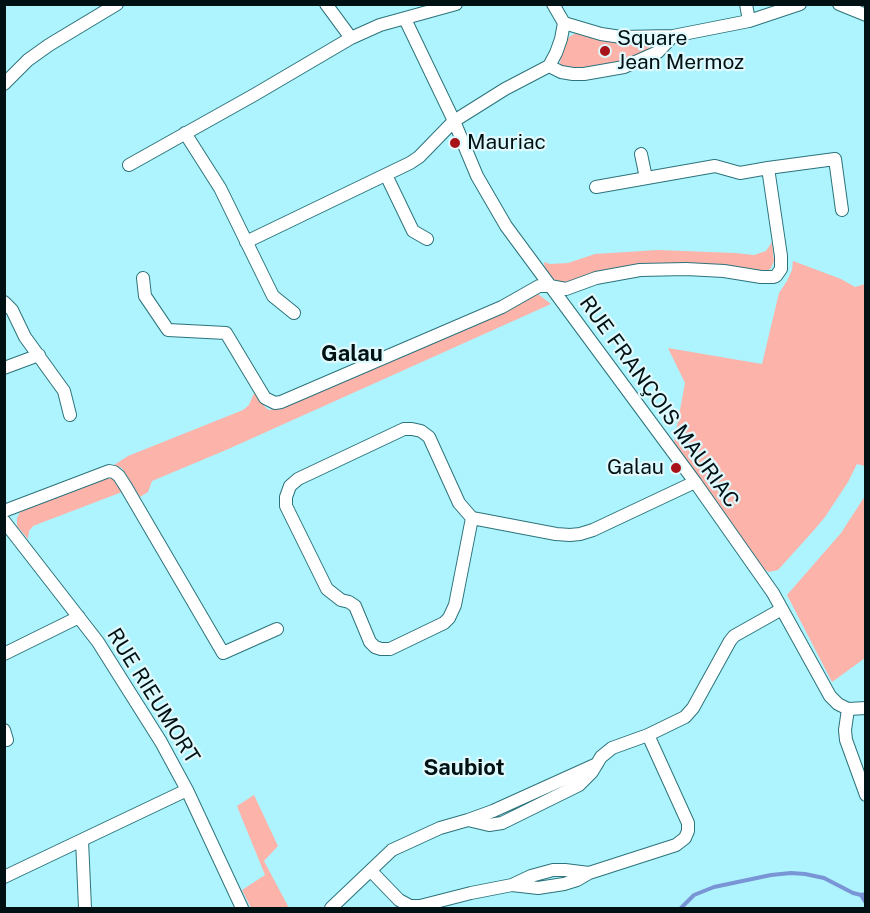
<!DOCTYPE html>
<meta charset="utf-8">
<style>
body{margin:0}
#map{position:relative;width:870px;height:913px;overflow:hidden;background:#aef4fe;font-family:"Public Sans",sans-serif}
canvas{display:block}
.frame{position:absolute;inset:0;border:6px solid #001114;pointer-events:none}
</style>
<div id="map">
<canvas width="870" height="913"></canvas>
<div class="frame"></div>
</div>
<script>
const g = document.querySelector('canvas').getContext('2d');
g.lineJoin = 'round';
function fill(path, color) { g.fillStyle = color; g.fill(path, 'evenodd'); }
const toPath = rows => new Path2D(rows.map(r => 'M' + r).join(''));
function stroke(path, color, width, dash) { g.strokeStyle = color; g.lineWidth = width; g.lineCap = dash ? 'butt' : 'round'; g.setLineDash(dash || []); g.stroke(path); }
function label(font, color, halo, rows, align = 'center') {
  g.font = font + ' "Public Sans",sans-serif'; g.lineWidth = 4.5; g.setLineDash([]); g.textBaseline = 'middle'; g.strokeStyle = halo; g.fillStyle = color; for (const [text, x, y, turn = 0] of rows) {
    g.save(); g.translate(x, y); g.rotate((+turn || 0) * Math.PI / 180); g.textAlign = isNaN(turn) ? turn : align; if (halo) g.strokeText(text, 0, 0); g.fillText(text, 0, 0); g.restore();
  }
}
fill(toPath([
 [576,33,623,43,661,39,658,48,620,61,593,67,576,69,562,67,560,63,561,55,569,37],
 [772,242,774,261,771,268,766,272,729,267,563,282,557,281,550,277,545,269,544,262,550,264,568,263,595,254,658,250,735,253,754,255,766,251],
 [793,261,841,279,855,287,865,284,865,466,857,464,848,482,825,517,815,529,778,570,769,572,765,570,674,442,685,383,668,348,762,364,779,293,787,281,792,270],
 [538,294,551,304,226,450,152,481,148,492,140,497,122,468,114,465,128,456,243,410,249,405,254,393,255,392,259,400,266,408,269,410,279,408],
 [112,478,116,482,122,492,33,526,29,531,28,539,17,526,17,518,20,512,25,509,106,479],
 [865,496,865,658,832,682,787,595,841,533],
 [254,795,278,846,264,861,289,908,251,908,242,890,265,875,237,806]
]), '#fcb3aa');
stroke(toPath([
 [861,895,866,903],
 [681,908,694,895,714,887,771,875,791,873,805,874,824,878,853,893,861,895,866,894]
]), '#7a95d6', 4);
const minor = toPath([
 [326,4,351,38,380,25,456,4],
 [746,4,749,21],
 [839,4,866,15],
 [405,19,454,121,477,176,506,226,695,482,773,593,830,696,838,704,848,709,866,708],
 [564,23,601,34,621,37,673,36,749,21,800,4],
 [549,66,561,72,573,74,584,74,624,67,658,52,673,36],
 [4,84,28,60,49,45,117,4],
 [185,133,220,188,273,296,294,313],
 [641,154,646,178],
 [129,165,254,95,351,38],
 [386,175,413,231,427,239],
 [596,187,715,166,740,173,768,168],
 [246,242,410,163,419,157,454,121,505,89,549,66,556,53,561,39,564,23,553,4],
 [143,278,145,296,168,330,226,333,265,398,275,403,281,402,502,307,539,286,550,286,566,289,596,278,640,270,686,269,724,271,761,277,773,277,776,276,781,269,781,256,768,168,835,159,842,210],
 [4,302,12,310,25,337,64,391,70,415],
 [4,368,39,355],
 [404,429,412,429,421,431,429,437,459,503,472,518,455,605,449,618,444,623,390,649,381,649,375,647,370,642,355,606,349,602,341,600,327,589,286,506,286,497,290,486,298,479,404,429],
 [4,511,109,471,114,472,119,476,126,487,223,653,277,629],
 [472,518,556,534,570,535,580,534,593,530,695,482],
 [4,521,98,642,161,742,187,790,242,908],
 [4,654,79,617],
 [848,709,845,730,846,740,866,795],
 [4,730,7,740],
 [468,820,489,825,502,823,579,785,592,772,601,757,612,748,648,735,685,717,693,708,730,641,734,636,782,609],
 [82,840,85,908],
 [371,871,399,900,410,906,420,906,471,893,512,885,531,876,553,870,565,870,589,873],
 [4,877,187,790],
 [512,885,538,888,564,884,577,880,589,873,676,845,685,838,688,831,688,823,648,735],
 [331,908,392,850,440,828,468,820,493,811,597,764]
]);
stroke(minor, '#2c737b', 14);
stroke(minor, '#fff', 12);
for (const [x, y, r, color] of [
 [605,51,6,"#a8131a"],
 [455,143,6,"#a8131a"],
 [676,468,6,"#a8131a"]
]) { const dot = new Path2D(); dot.arc(x, y, r, 0, 2 * Math.PI); g.fillStyle = color; g.fill(dot); stroke(dot, '#dff9fd', 2); }
label('21px', '#001114', '#dff9fd', [
 ["Square",617,39],
 ["Jean Mermoz",617,63],
 ["Mauriac",467,143],
 ["Galau",664,468,"right"]
], 'left');
label('21px', '#001114', '#dff9fd', [
 ["RUE FRANÇOIS MAURIAC",659,402,54],
 ["RUE RIEUMORT",153,696,58]
]);
label('bold 22px', '#001114', '#dff9fd', [
 ["Galau",352,354],
 ["Saubiot",464,768]
]);
</script>
